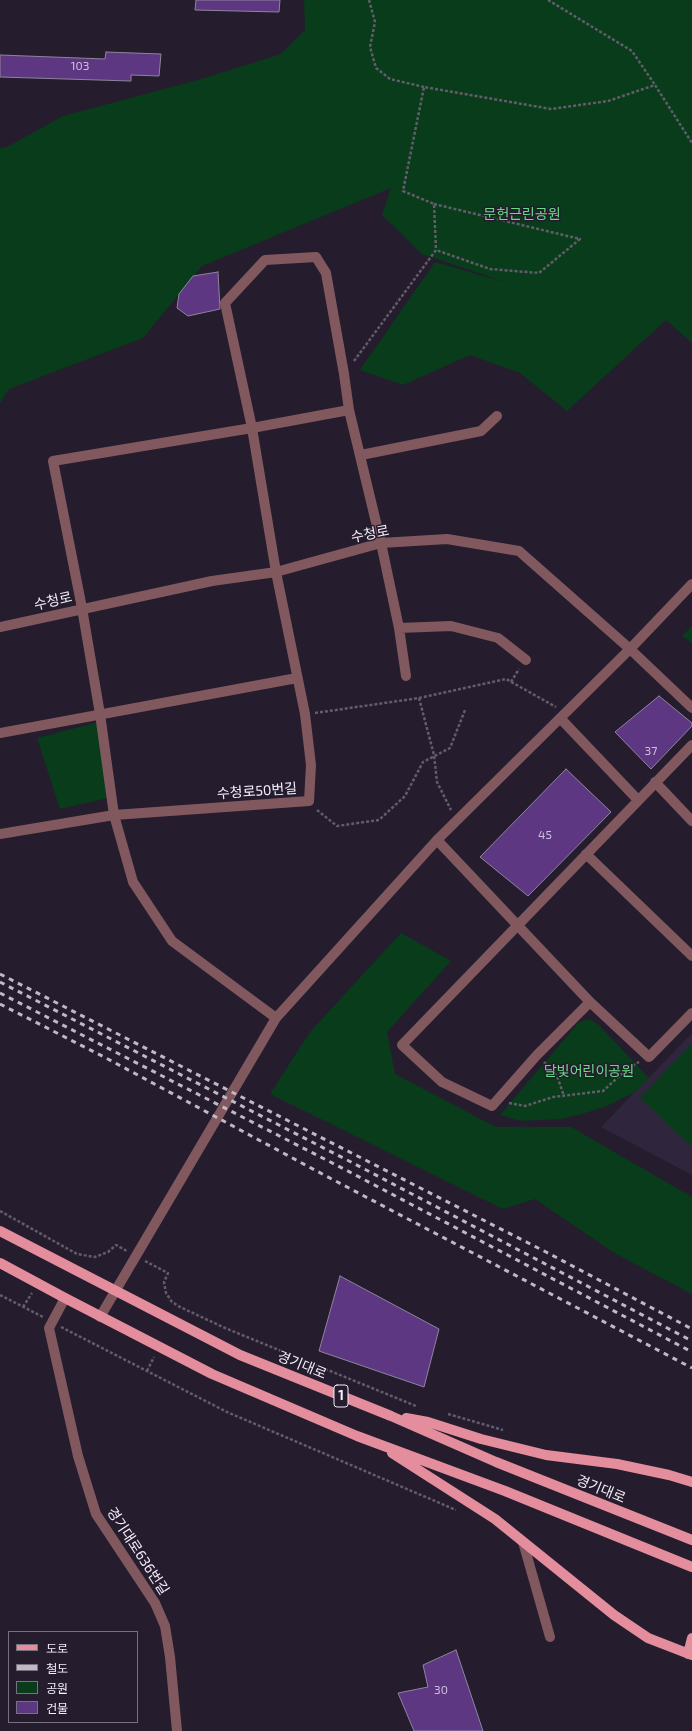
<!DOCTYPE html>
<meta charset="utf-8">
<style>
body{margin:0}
#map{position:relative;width:692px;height:1731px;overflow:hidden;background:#251d2e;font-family:"Exo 2","Noto Sans KR",sans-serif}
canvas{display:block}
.legend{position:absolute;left:8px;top:1631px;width:130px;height:92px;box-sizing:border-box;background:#251d2e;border:1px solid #777180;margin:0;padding:5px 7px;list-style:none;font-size:12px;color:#f3eefa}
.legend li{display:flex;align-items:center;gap:8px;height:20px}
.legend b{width:20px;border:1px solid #777180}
</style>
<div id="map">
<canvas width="692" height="1731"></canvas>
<ul class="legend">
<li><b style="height:5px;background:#e48d9d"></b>도로</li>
<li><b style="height:5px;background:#bfb9c6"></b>철도</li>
<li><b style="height:11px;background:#083c1a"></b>공원</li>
<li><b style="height:11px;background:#5e3783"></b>건물</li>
</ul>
</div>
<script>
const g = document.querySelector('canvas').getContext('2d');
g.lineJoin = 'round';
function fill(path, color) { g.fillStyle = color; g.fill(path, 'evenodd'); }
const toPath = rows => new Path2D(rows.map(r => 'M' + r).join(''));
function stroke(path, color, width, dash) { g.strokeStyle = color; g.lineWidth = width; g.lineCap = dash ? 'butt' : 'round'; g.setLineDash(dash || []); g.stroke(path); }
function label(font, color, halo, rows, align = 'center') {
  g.font = font + ' "Exo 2","Noto Sans KR",sans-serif'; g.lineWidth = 3; g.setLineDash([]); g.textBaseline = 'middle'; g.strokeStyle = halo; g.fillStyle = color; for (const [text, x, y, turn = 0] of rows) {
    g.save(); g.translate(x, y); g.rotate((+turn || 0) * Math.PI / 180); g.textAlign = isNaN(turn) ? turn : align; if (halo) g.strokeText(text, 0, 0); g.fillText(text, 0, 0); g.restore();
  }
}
fill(toPath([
 [692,1033,692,1175,601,1127]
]), '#2f253c');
fill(toPath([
 [304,0,692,0,692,343,666,320,567,411,520,373,470,355,403,385,360,370,435,262,511,284,422,254,382,215,391,188,202,266,143,338,9,389,0,403,0,148,7,147,63,116,198,80,281,54,305,30],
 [692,626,692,643,682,636],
 [99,722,112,797,60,809,37,738],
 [401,933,451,961,387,1032,395,1074,496,1127,571,1127,692,1197,692,1294,616,1254,535,1199,503,1209,270,1094,310,1032],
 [590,1019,599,1025,649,1078,635,1092,607,1106,579,1115,560,1119,520,1121,500,1115,579,1022],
 [692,1043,692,1147,640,1098]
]), '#083c1a');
const building = toPath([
 [196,0,280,0,279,12,195,10,196,0],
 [106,52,161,54,159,76,131,75,131,81,0,77,0,55,105,59,106,52],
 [218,272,220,309,188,316,177,308,179,294,193,276,218,272],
 [659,696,692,723,692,726,651,769,615,732,659,696],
 [566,769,611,812,528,896,480,857,566,769],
 [340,1276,439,1329,424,1387,319,1351,340,1276],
 [456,1650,483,1731,414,1731,398,1693,428,1687,423,1665,456,1650]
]);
fill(building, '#5e3783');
stroke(building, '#8e859b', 1);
stroke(toPath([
 [369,0,375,22,370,47,376,68,390,79,424,87],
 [548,0,632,51,655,85],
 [434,204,580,239,539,273,490,269,436,250],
 [354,361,436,250,434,204,403,191,424,87,551,109,608,101,655,85,692,143],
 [511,682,519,669],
 [419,698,434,755,437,782,451,810],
 [315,713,419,698,506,679,556,707],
 [317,810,337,826,379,820,405,796,423,762,450,748,465,710],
 [544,1062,557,1076,564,1096],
 [509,1103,525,1106,553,1097,603,1091,627,1069,639,1062],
 [0,1211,77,1254,95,1257,108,1252,116,1245,127,1251],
 [145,1261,168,1273,164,1282,166,1293,172,1302,180,1307,225,1328,416,1406],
 [0,1295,43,1317],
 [23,1307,32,1293],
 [61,1327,227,1412,456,1510],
 [147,1371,154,1357],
 [448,1414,503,1430]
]), '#635c6b', 2.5, [3, 2]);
stroke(toPath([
 [361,455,481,431,497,416],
 [0,627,212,581,276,572,381,543,447,539,519,551,630,649,692,708],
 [399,628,451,626,498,638,526,660],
 [560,718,638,800],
 [0,733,297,678],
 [692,745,402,1045,442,1082,492,1106,537,1055,590,1002,649,1057,692,1013],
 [655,782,692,821],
 [0,834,114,815,309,801,311,765,305,714,276,572,252,428,225,303,265,260,316,257,326,273,344,374,349,410,381,543,399,628,406,676],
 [437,840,590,1002],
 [586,854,692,956],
 [276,1018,172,941,133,882,114,815,100,714,82,608,53,461,252,428,349,410],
 [65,1298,49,1328,78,1456,96,1514,155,1603,165,1626,170,1657,177,1731],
 [100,1317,276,1018,437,840,630,649,692,584],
 [523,1542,550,1637]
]), '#82585f', 10);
stroke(toPath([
 [0,1231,240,1355,391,1416,496,1462,692,1540],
 [0,1263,65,1298,212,1374,357,1436,505,1491,692,1567],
 [406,1418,428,1422,481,1439,546,1455,617,1464,669,1475,692,1482],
 [392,1453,495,1519,614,1615,648,1638,692,1655],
 [688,1654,692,1638]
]), '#e48d9d', 10);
stroke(toPath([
 [0,974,546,1252,692,1329],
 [0,982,351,1162,692,1341],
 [0,993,344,1169,692,1352],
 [0,1004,106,1058,326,1176,692,1368]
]), '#bfb9c6', 3, [5, 5]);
label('12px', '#cec0dc', null, [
 ["103",80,66],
 ["37",651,751],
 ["45",545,835],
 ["30",441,1690]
]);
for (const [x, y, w] of [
 [341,1396,14]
]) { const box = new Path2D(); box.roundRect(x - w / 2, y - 11, w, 22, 3); g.fillStyle = '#251d2e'; g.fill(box); stroke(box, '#f3eefa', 1); }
label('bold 13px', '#f3eefa', null, [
 ["1",341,1396]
]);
label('14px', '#6bda88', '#251d2e', [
 ["문헌근린공원",522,214],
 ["달빛어린이공원",589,1071]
]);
label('14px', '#f3eefa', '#251d2e', [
 ["수청로",370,534,-11],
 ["수청로",53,601,-13],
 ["수청로50번길",257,791,-4],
 ["경기대로",302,1365,22],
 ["경기대로",601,1489,22],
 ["경기대로636번길",138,1551,57]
]);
</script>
